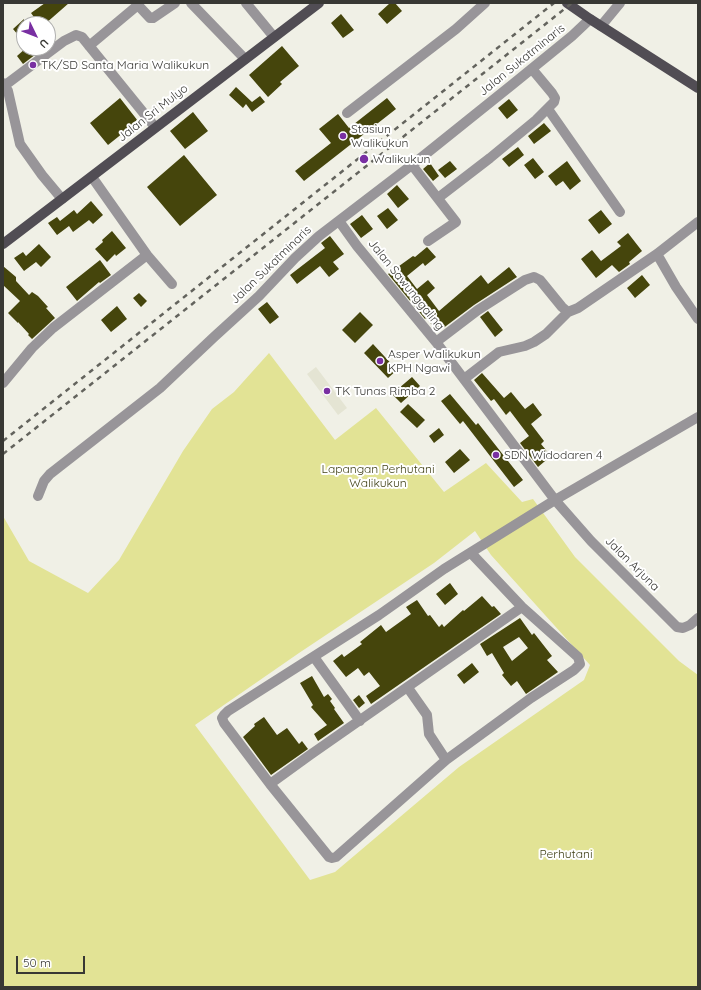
<!DOCTYPE html>
<style>
body{margin:0}
#map{position:relative;width:701px;height:990px;overflow:hidden;background:#f0f0e6;font-family:Quicksand,sans-serif}
canvas{display:block}
.frame{position:absolute;inset:0;border:4px solid #383834;pointer-events:none}
.north{position:absolute;left:16px;top:16px;width:40px;height:40px;box-sizing:border-box;background:#fff;border:1px solid #afafae;border-radius:50%;rotate:133deg;font-size:11px;font-weight:700;line-height:16px;text-align:center;color:#383834}
.north::after{content:'';display:block;margin:auto;width:14px;height:18px;background:#792fa2;clip-path:polygon(50% 0,100% 100%,50% 72%,0 100%)}
.scale{position:absolute;left:16px;top:956px;width:69px;height:18px;box-sizing:border-box;border:2px solid #383834;border-top:0;padding-left:5px;font-size:12px;line-height:14px;white-space:nowrap;color:#383834;-webkit-text-stroke:3px #fff;paint-order:stroke}
</style>
<div id="map">
<canvas width="701" height="990"></canvas>
<div class="frame"></div>
<div class="north">U</div>
<div class="scale">50 m</div>
</div>
<script>
const g = document.querySelector('canvas').getContext('2d');
g.lineJoin = 'round';
function fill(path, color) { g.fillStyle = color; g.fill(path, 'evenodd'); }
const toPath = rows => new Path2D(rows.map(r => 'M' + r).join(''));
function stroke(path, color, width, dash) { g.strokeStyle = color; g.lineWidth = width; g.lineCap = dash ? 'butt' : 'round'; g.setLineDash(dash || []); g.stroke(path); }
function label(font, color, halo, rows, align = 'center') {
  g.font = font + ' Quicksand,sans-serif'; g.lineWidth = 4; g.setLineDash([]); g.textBaseline = 'middle'; g.strokeStyle = halo; g.fillStyle = color; for (const [text, x, y, turn = 0] of rows) {
    g.save(); g.translate(x, y); g.rotate((+turn || 0) * Math.PI / 180); g.textAlign = isNaN(turn) ? turn : align; if (halo) g.strokeText(text, 0, 0); g.fillText(text, 0, 0); g.restore();
  }
}
fill(toPath([
 [316,367,347,408,338,415,307,374]
]), '#e4e4d3');
fill(toPath([
 [269,353,335,440,376,408,444,492,486,463,522,502,533,499,575,557,679,661,698,675,698,987,3,987,3,516,29,561,88,593,119,560,183,451,212,409,234,392],
 [475,531,491,555,590,665,584,680,459,767,335,872,310,880,195,725,299,653,434,563]
]), '#e2e395');
fill(toPath([
 [45,3,69,3,45,24,39,24,31,13],
 [390,3,395,3,402,11,387,24,378,14],
 [341,14,354,30,343,38,331,23],
 [24,19,24,42,13,29],
 [282,46,299,66,280,82,282,84,268,97,249,75],
 [26,48,44,48,23,64,17,56],
 [236,87,252,102,260,96,265,102,252,112,246,104,243,108,229,95],
 [120,98,138,121,108,145,90,123],
 [387,98,396,109,304,181,295,171,331,143,319,129,338,114,349,128],
 [509,99,518,110,507,119,498,108],
 [193,112,208,131,185,149,170,131],
 [544,123,551,131,534,144,528,136],
 [518,147,524,155,509,167,502,159],
 [184,155,217,195,180,226,147,187],
 [533,158,544,172,535,179,524,165],
 [450,161,457,169,445,178,438,170],
 [567,161,581,181,570,190,563,181,556,186,548,176],
 [430,163,439,176,433,181,423,169],
 [397,185,409,199,398,208,387,194],
 [91,201,103,215,93,224,89,220,73,232,69,226,57,235,48,223,57,217,60,221,74,210,77,214],
 [388,208,398,220,387,229,377,216],
 [601,210,612,224,599,234,588,220],
 [362,215,373,229,361,238,350,224],
 [112,231,126,248,116,256,115,254,107,262,95,249,103,242,102,240],
 [628,233,642,251,629,262,630,264,619,272,612,265,596,278,581,259,592,250,601,261,621,246,617,242],
 [330,236,344,254,333,262,339,269,329,277,320,266,297,284,290,275,325,248,321,243],
 [39,244,51,257,41,267,36,262,24,271,14,258,23,252,26,256],
 [427,247,436,257,425,266,423,263,407,276,417,289,428,280,435,288,427,295,439,311,481,275,488,284,509,267,517,277,474,305,438,332,426,318,425,319,388,274,413,256,415,257],
 [100,260,111,275,100,283,99,282,77,301,66,287],
 [3,266,16,277,16,281,29,295,32,292,38,296,48,307,46,308,55,318,32,339,28,335,29,334,18,322,18,323,8,313,20,301,3,285],
 [642,275,650,285,635,298,627,288],
 [139,293,147,301,141,307,133,298],
 [267,302,279,317,270,324,258,309],
 [117,306,127,319,111,332,101,320],
 [488,311,503,330,495,337,480,317],
 [360,312,373,325,355,343,342,330],
 [373,344,397,370,388,378,364,353],
 [482,373,504,398,511,392,525,409,533,403,542,415,531,424,544,441,541,444,551,456,538,467,520,443,529,436,510,411,506,415,494,399,491,401,474,380],
 [412,377,420,386,401,403,392,394],
 [450,394,476,425,478,423,523,480,514,487,463,421,460,424,441,401],
 [408,404,425,420,417,428,400,412],
 [439,428,444,435,434,443,429,436],
 [460,449,470,460,454,473,445,462],
 [450,583,458,594,445,605,436,594],
 [482,596,492,607,494,606,501,614,371,704,366,696,380,686,369,672,364,676,358,668,346,677,333,661,342,654,344,657,362,644,360,642,381,625,386,632,411,614,406,607,417,600,428,616,430,615,439,627,442,624,444,627,463,610,464,611],
 [520,618,532,635,534,633,552,656,547,660,558,672,526,694,517,681,511,686,502,675,504,673,492,653,487,656,480,644],
 [519,637,528,648,512,661,503,647],
 [472,663,479,672,464,684,457,675],
 [312,676,324,697,328,694,332,699,330,701,335,708,334,709,344,723,318,741,314,734,327,725,311,707,313,705,300,683],
 [359,695,365,703,359,708,353,700],
 [264,717,277,735,287,728,299,744,302,741,308,749,271,775,243,737,255,726,254,724]
]), '#45450c');
stroke(toPath([
 [136,3,150,18,153,18,175,3],
 [191,3,245,59],
 [246,3,274,37],
 [601,26,620,3],
 [89,46,138,5],
 [3,83,8,91,20,144,42,175,62,199],
 [4,86,64,41,76,35,82,37,155,127],
 [548,109,620,212],
 [347,113,456,29,485,3],
 [412,165,456,222,428,241],
 [92,177,147,255,172,284],
 [438,198,490,158,536,120,554,102,555,98,552,93,532,69],
 [339,221,357,246,436,342,555,500,591,541,677,627,683,628,690,625,698,618],
 [657,254,676,287,698,319],
 [436,342,478,310,525,280,534,277,540,280,562,307,568,312,578,308,657,254,698,222],
 [464,379,499,352,525,346,534,342,546,334,568,312],
 [3,383,32,348,53,328,147,255],
 [38,496,44,481,50,474,160,388,214,337,259,296,295,258,319,236,417,161,513,84,572,36,590,19],
 [471,553,522,607,578,657,580,664,574,670,531,698,446,760,336,857,332,858,329,857,270,784,224,723,222,718,224,715,228,711,379,615,444,569,555,500,698,417],
 [314,657,360,721],
 [408,688,427,715,429,734,446,760],
 [270,784,310,755,522,607]
]), '#989599', 10);
stroke(toPath([
 [567,3,590,19,698,88],
 [3,244,319,3]
]), '#514d54', 10);
stroke(toPath([
 [3,441,554,3],
 [3,454,572,3]
]), '#63635d', 2.5, [5, 5]);
for (const [x, y, r, color] of [
 [33,65,4,"#792fa2"],
 [343,136,4,"#792fa2"],
 [364,159,5,"#792fa2"],
 [380,361,4,"#792fa2"],
 [327,391,4,"#792fa2"],
 [496,455,4,"#792fa2"]
]) { const dot = new Path2D(); dot.arc(x, y, r, 0, 2 * Math.PI); g.fillStyle = color; g.fill(dot); stroke(dot, '#fff', 1.5); }
label('12px', '#383834', '#fff', [
 ["Jalan Sukatminaris",522,60,-39],
 ["Jalan Sri Mulyo",153,113,-38],
 ["Jalan Sukatminaris",271,265,-44],
 ["Jalan Sawunggaling",406,285,51],
 ["Jalan Arjuna",632,564,45]
]);
label('12px', '#383834', '#fff', [
 ["TK/SD Santa Maria Walikukun",41,65],
 ["Stasiun",351,129],
 ["Walikukun",351,143],
 ["Walikukun",373,159],
 ["Asper Walikukun",388,354],
 ["KPH Ngawi",388,368],
 ["TK Tunas Rimba 2",335,391],
 ["SDN Widodaren 4",504,455]
], 'left');
label('12px', '#434319', '#fff', [
 ["Lapangan Perhutani",378,469],
 ["Walikukun",378,483],
 ["Perhutani",566,854]
]);
</script>
